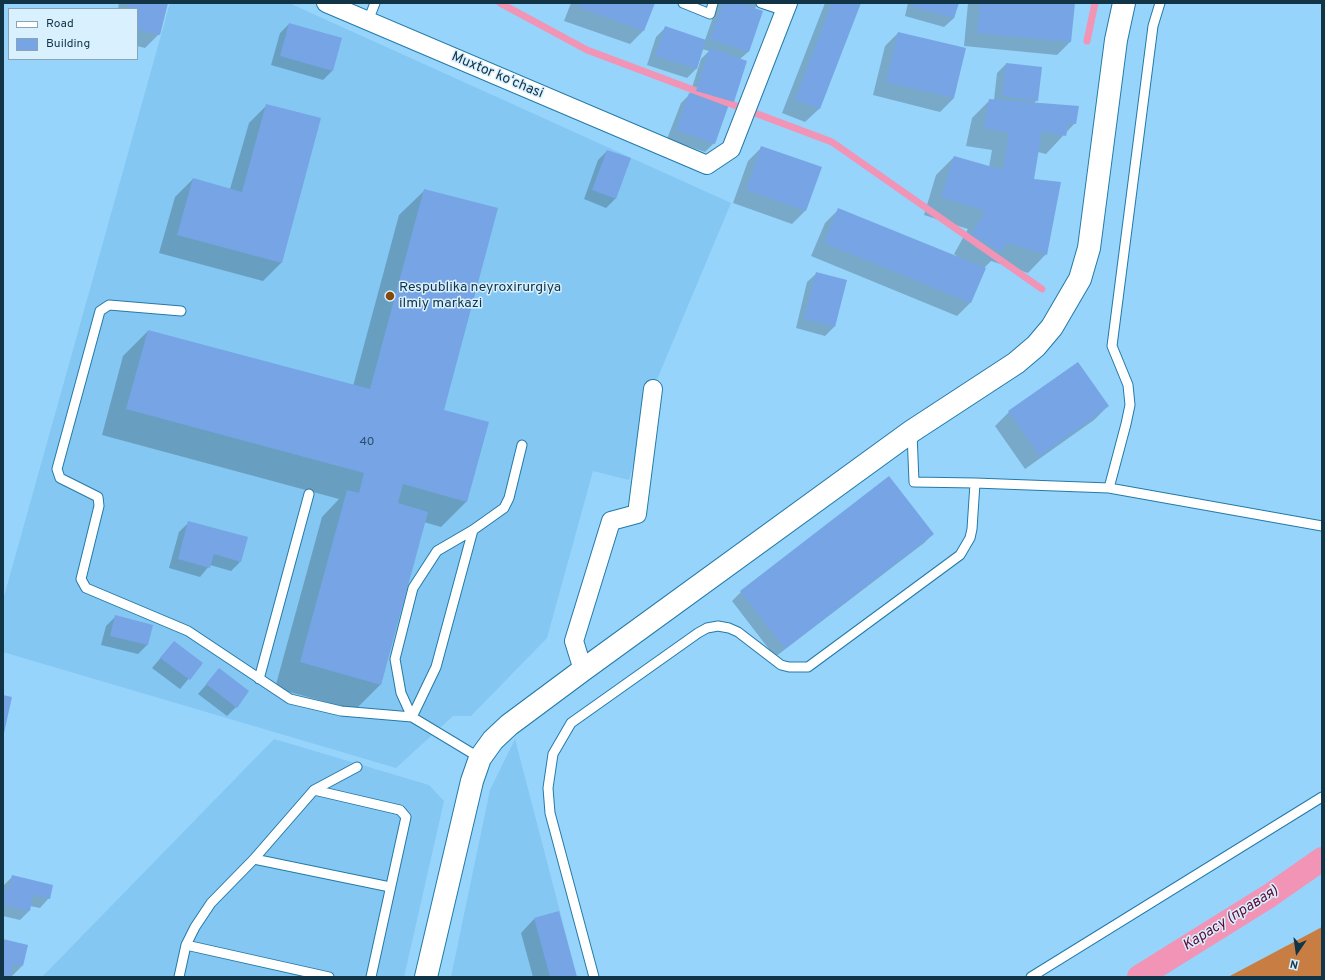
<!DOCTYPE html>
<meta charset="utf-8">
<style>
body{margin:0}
#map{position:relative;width:1325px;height:980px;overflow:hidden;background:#96d4fb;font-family:Overpass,sans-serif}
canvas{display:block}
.frame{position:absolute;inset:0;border:4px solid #123447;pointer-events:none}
.legend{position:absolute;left:8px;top:8px;width:130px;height:52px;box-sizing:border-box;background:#d9f0ff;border:1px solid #89a5b5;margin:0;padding:5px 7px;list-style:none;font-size:12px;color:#123447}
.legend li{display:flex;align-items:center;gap:8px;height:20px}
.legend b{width:20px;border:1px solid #89a5b5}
.north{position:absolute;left:1277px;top:932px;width:40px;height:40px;-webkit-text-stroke:3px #d9f0ff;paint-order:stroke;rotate:193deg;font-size:11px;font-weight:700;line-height:16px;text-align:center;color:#123447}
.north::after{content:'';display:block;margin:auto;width:14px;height:18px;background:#123447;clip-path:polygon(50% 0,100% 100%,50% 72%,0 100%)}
</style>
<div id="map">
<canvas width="1325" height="980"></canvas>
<div class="frame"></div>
<ul class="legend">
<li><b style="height:5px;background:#fff"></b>Road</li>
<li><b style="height:11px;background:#77a4e4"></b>Building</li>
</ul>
<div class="north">N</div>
</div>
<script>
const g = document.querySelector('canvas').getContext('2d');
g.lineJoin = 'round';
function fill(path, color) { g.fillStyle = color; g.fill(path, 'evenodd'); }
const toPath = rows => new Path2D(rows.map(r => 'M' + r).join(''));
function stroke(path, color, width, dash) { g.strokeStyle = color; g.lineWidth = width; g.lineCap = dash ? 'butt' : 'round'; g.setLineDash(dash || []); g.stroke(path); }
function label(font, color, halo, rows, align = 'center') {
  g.font = font + ' Overpass,sans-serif'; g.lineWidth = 3; g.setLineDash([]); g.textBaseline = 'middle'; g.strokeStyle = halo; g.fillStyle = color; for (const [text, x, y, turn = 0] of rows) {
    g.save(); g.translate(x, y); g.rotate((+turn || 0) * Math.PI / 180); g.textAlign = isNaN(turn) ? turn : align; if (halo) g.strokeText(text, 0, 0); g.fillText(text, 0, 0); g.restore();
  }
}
fill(toPath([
 [170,3,289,3,731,203,653,389,629,480,593,471,547,638,471,716,453,716,396,768,3,652,3,600],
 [274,739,429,785,444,801,404,977,42,977],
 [515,739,577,977,451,977,490,790]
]), '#83c7f2');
fill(toPath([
 [1322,927,1322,977,1228,977]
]), '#c87e43');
fill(toPath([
 [119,3,167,3,159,34,145,48,137,46,137,9,118,9],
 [571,3,654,3,644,30,630,44,564,21],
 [716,3,760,3,754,9,762,11,748,52,740,59,746,61,733,102,727,108,714,143,705,152,667,139,681,103,690,94,701,59,709,51,702,49,696,69,687,78,647,65,656,37,665,28,705,40,717,6,715,6],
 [825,3,860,3,819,109,805,122,782,113],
 [908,3,958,3,954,18,944,27,905,16],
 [968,3,1074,3,1070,42,1057,55,964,46],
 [289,24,341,38,332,71,323,80,271,65,280,33],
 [898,33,954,98,940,112,873,95,885,46],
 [1006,64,1041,68,1037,100,1033,104,1075,123,1046,154,1038,152,1033,180,1046,254,1028,273,991,261,984,268,971,302,957,316,811,256,825,223,839,209,961,259,954,254,968,229,924,215,936,175,954,157,989,167,992,150,966,146,972,118,990,100,994,100,997,73],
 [267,105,320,119,281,263,263,281,159,253,175,197,193,179,230,189,249,123],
 [762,147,806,210,792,224,733,203,748,161],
 [607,151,630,159,615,199,606,208,584,199,598,160],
 [425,190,443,411,467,501,441,527,424,522,381,684,355,710,275,688,322,517,339,499,102,435,123,356,148,331,353,386,399,215],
 [817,273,834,327,825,336,796,328,807,282],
 [1077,363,1108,406,1094,420,1025,469,995,426,1009,412],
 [189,522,240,562,231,571,210,565,200,577,169,568,179,532],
 [933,534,924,543,775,657,732,601,741,592],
 [115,617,152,626,147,645,138,654,101,645,106,626],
 [174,642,202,663,180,689,152,668],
 [219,670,236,707,227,716,198,694],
 [12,877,49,898,40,908,30,906,29,911,20,920,3,916,3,886],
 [534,919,576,977,533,977,521,933],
 [3,940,22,966,11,977,3,977]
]), '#0003');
stroke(toPath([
 [500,3,587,50,832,142,1042,289],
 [1087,41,1095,3]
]), '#f194b6', 7);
stroke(toPath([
 [1139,977,1269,896,1322,859]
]), '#f194b6', 24);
fill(toPath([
 [129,3,168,3,160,35,137,29,137,9,127,9],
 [579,3,655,3,644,31,578,7],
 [723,3,740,3,763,11,749,52,710,39],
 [832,3,861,3,820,109,795,100],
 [914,3,959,3,954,18,913,7],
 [980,3,1075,3,1071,42,977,33],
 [289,23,342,38,333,71,280,56],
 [665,26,706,40,697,69,655,56],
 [898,32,966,48,954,98,886,82],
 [710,48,747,61,734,102,696,91],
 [1006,63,1042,67,1038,101,1002,96],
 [689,93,728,107,715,144,676,130],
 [989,99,1079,106,1076,124,1069,123,1066,136,1042,131,1034,179,1061,182,1047,255,1007,243,1001,252,971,235,985,211,941,197,954,156,1003,170,1009,133,984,128],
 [266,104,321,118,282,263,177,235,193,178,242,192],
 [761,146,822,167,806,211,746,190],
 [607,150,631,158,616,199,592,190],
 [424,189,498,208,444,410,489,422,467,502,403,484,398,503,428,512,381,685,300,662,347,490,359,493,364,473,126,409,148,330,370,389],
 [838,208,986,268,971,303,824,243],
 [816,272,847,280,835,327,804,319],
 [1078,362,1109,406,1040,456,1008,411],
 [889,476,934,534,785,649,740,591],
 [188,521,248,537,241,562,214,554,210,568,178,559],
 [115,615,153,625,148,645,110,636],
 [174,641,203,663,190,680,160,658],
 [219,668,249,691,237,708,206,684],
 [3,695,12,697,4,733,3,733],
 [12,875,53,885,50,899,33,895,30,911,3,905,3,888,9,889],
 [559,911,577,977,550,977,534,918],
 [3,939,28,945,23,966,13,964,10,977,3,977]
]), '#77a4e4');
const service = toPath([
 [683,3,710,14,713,3],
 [761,3,785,11],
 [368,21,375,3],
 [181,311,109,305,100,311,57,469,60,478,98,497,99,506,81,579,86,588,188,631,290,699,341,711,412,717,480,758],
 [912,433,914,482,975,483],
 [1109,488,1126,424,1130,405,1128,385,1112,346,1153,26,1160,3],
 [259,679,309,494],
 [412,717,401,693,395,659,413,588,437,551,473,530,504,508,509,498,522,445],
 [412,717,436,667,473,530],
 [314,790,400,810,406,817,371,977],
 [254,859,390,887],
 [186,945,329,977],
 [179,977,186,945,195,927,211,903,254,859,314,790,357,767],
 [594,977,550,813,548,788,553,754,571,723,698,633,707,628,718,626,729,628,738,632,781,665,789,667,808,667,960,555,970,538,972,529,975,483,1109,488,1322,526],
 [1031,977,1322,797]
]);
const minor = toPath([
 [326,3,707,165,731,149,788,3],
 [583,670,574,641,611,521,637,514,653,389]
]);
const tertiary = toPath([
 [426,977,472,781,480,758,493,740,509,725,583,670,912,431,1016,363,1036,346,1052,327,1080,279,1089,248,1116,40,1124,3]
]);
stroke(service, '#247aa7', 11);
stroke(minor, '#247aa7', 20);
stroke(tertiary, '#247aa7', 24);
stroke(service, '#fff', 9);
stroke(minor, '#fff', 18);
stroke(tertiary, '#fff', 22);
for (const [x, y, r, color] of [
 [390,296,5,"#86480c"]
]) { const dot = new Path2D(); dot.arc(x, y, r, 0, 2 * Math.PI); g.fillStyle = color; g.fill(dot); stroke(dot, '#d9f0ff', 1.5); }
label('12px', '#2b506e', null, [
 ["40",367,443]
]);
label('14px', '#123447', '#d9f0ff', [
 ["Muxtor koʻchasi",497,76,23]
]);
label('14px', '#123447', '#d9f0ff', [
 ["Respublika neyroxirurgiya",399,288],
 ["ilmiy markazi",399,304]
], 'left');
label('italic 15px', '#5e0b34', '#d9f0ff', [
 ["Карасу (правая)",1231,919,-32]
]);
</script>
